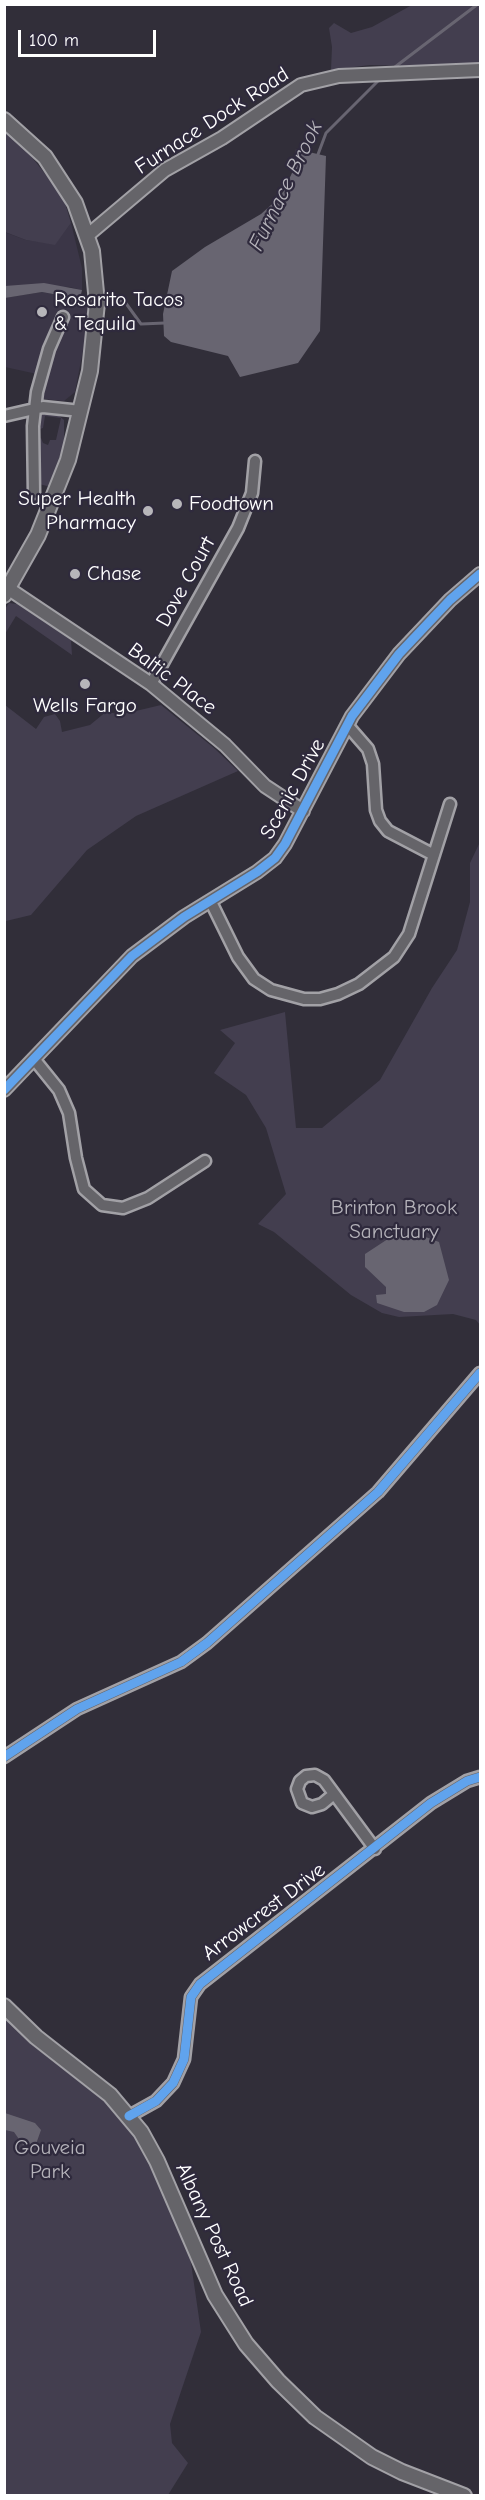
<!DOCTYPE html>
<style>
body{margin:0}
#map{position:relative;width:485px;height:2500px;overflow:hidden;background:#312e39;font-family:"Comic Neue",sans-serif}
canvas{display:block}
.frame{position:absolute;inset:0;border:6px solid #fff;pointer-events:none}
.scale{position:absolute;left:18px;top:30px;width:138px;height:27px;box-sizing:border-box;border:3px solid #fff;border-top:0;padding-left:8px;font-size:18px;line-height:21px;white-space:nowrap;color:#fff;-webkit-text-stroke:4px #2f2a3d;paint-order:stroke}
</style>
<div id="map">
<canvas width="485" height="2500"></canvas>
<div class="frame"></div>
<div class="scale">100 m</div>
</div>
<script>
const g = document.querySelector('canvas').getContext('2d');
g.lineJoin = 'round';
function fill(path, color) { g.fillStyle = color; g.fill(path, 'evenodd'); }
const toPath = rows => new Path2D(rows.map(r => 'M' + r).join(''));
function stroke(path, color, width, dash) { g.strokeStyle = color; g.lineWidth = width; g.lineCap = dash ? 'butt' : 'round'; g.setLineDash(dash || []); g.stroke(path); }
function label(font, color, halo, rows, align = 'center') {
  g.font = font + ' "Comic Neue",sans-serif'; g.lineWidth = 4.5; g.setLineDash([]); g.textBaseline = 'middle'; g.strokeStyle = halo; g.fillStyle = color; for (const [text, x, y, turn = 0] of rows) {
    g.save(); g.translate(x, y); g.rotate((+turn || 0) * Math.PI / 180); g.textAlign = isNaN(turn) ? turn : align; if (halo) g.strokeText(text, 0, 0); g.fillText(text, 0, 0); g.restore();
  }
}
fill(toPath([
 [71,223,82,268,82,290,69,287,5,286,4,232,26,240,55,244],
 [42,292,80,299,88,303,87,329,75,392,64,401,43,399,46,376,5,367,4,298]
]), '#3b3647');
fill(toPath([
 [412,5,480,5,480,64,458,67,370,65,331,70,332,47,329,28,334,23,351,33,372,27],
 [4,132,22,145,63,196,71,223,55,245,26,240,5,232],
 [43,412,57,414,64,420,64,443,51,487,39,484,38,439,41,438,43,443,48,445,50,440,56,440,61,418,45,416,43,428,40,429,39,415],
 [9,603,17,604,71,640,72,655,16,616,5,634,5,609],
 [5,705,36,729,44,717,55,714,60,721,62,732,90,725,107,711,119,715,161,705,214,748,238,771,136,816,87,850,31,915,6,921,5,927],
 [480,842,480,1325,476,1320,453,1314,399,1317,382,1313,351,1295,274,1232,258,1224,286,1194,266,1128,246,1095,214,1073,235,1043,220,1030,285,1012,296,1128,322,1128,380,1080,432,988,457,950,470,902,470,863],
 [4,2018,33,2046,110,2105,130,2128,148,2159,190,2256,201,2332,170,2424,172,2443,188,2463,168,2495,5,2495]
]), '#433e4f');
fill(toPath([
 [296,149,326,156,320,331,298,363,240,377,228,356,171,342,164,336,163,314,172,271,205,247,261,214,281,196,292,173],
 [44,283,82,290,80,299,42,292,5,298,5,286],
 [397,1233,423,1236,439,1242,449,1280,437,1305,424,1312,404,1312,377,1303,376,1295,386,1294,386,1287,365,1267,365,1254],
 [5,2113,35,2123,41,2130,36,2144,23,2145,14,2132,5,2130]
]), '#686571');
stroke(toPath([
 [391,70,478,4],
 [317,157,326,133,379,80],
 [109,299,125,302,141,324,165,323]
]), '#686571', 3);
const minor = toPath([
 [4,416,43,407,81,411],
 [34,493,33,426,37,392,49,349,63,317],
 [151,684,238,528,252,493,255,461],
 [348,726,368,749,373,764,376,810,380,821,388,831,434,855],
 [211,902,238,957,254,979,271,990,304,999,320,999,338,994,359,984,394,957,409,934,450,804],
 [34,1059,59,1090,69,1113,76,1158,84,1189,102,1205,123,1208,148,1198,205,1161],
 [4,1757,77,1709,181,1662,207,1643,378,1492,480,1373],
 [334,1794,322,1804,312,1807,302,1803,297,1789,300,1781,306,1776,315,1775,324,1780,375,1849],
 [129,2116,156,2101,173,2083,184,2059,191,1997,200,1984,431,1803,467,1781,480,1777]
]);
const tertiary = toPath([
 [88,235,165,170,222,138,301,85,339,76,480,70],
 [9,589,151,684,225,745,265,786,303,811],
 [4,1090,132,956,184,917,257,872,275,858,285,844,352,716,399,654,450,600,480,574]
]);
const secondary = toPath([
 [4,120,45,157,75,203,92,251,97,303,90,371,68,460,38,535,4,595],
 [4,2006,36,2037,110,2095,141,2132,157,2161,215,2295,246,2344,278,2381,315,2417,372,2457,402,2472,464,2496]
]);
stroke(minor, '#a2a1a6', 15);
stroke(tertiary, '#a2a1a6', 16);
stroke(secondary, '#a2a1a6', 18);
stroke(minor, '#656469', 10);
stroke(tertiary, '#656469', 12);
stroke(secondary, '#656469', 14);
stroke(toPath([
 [4,1090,132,956,184,917,257,872,275,858,285,844,352,716,399,654,450,600,480,574],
 [4,1757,77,1709,181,1662,207,1643,378,1492,480,1373],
 [129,2116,156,2101,173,2083,184,2059,191,1997,200,1984,431,1803,467,1781,480,1777]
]), '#60a3ed', 9);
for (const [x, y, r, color] of [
 [42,312,6,"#b7b6ba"],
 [177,504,6,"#b7b6ba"],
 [148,511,6,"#b7b6ba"],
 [75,574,6,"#b7b6ba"],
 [85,684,6,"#b7b6ba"]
]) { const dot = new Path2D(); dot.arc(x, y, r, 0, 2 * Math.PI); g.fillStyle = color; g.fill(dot); stroke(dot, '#2f2a3d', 2); }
label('21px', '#fff', '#2f2a3d', [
 ["Furnace Dock Road",212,121,-33],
 ["Dove Court",186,582,-61],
 ["Baltic Place",172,679,37],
 ["Scenic Drive",293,789,-61],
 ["Arrowcrest Drive",264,1912,-37],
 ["Albany Post Road",214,2235,65]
]);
label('21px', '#fff', '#2f2a3d', [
 ["Rosarito Tacos",54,300],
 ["& Tequila",54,324],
 ["Super Health",136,499,"right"],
 ["Pharmacy",136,523,"right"],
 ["Foodtown",189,504],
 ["Chase",87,574],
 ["Wells Fargo",85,706,"center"]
], 'left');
label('21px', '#b5b3ba', '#2f2a3d', [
 ["Brinton Brook",394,1208],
 ["Sanctuary",394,1232],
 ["Gouveia",50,2148],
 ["Park",50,2172]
]);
label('italic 22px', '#b6b4bb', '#2f2a3d', [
 ["Furnace Brook",286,186,-64]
]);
</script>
